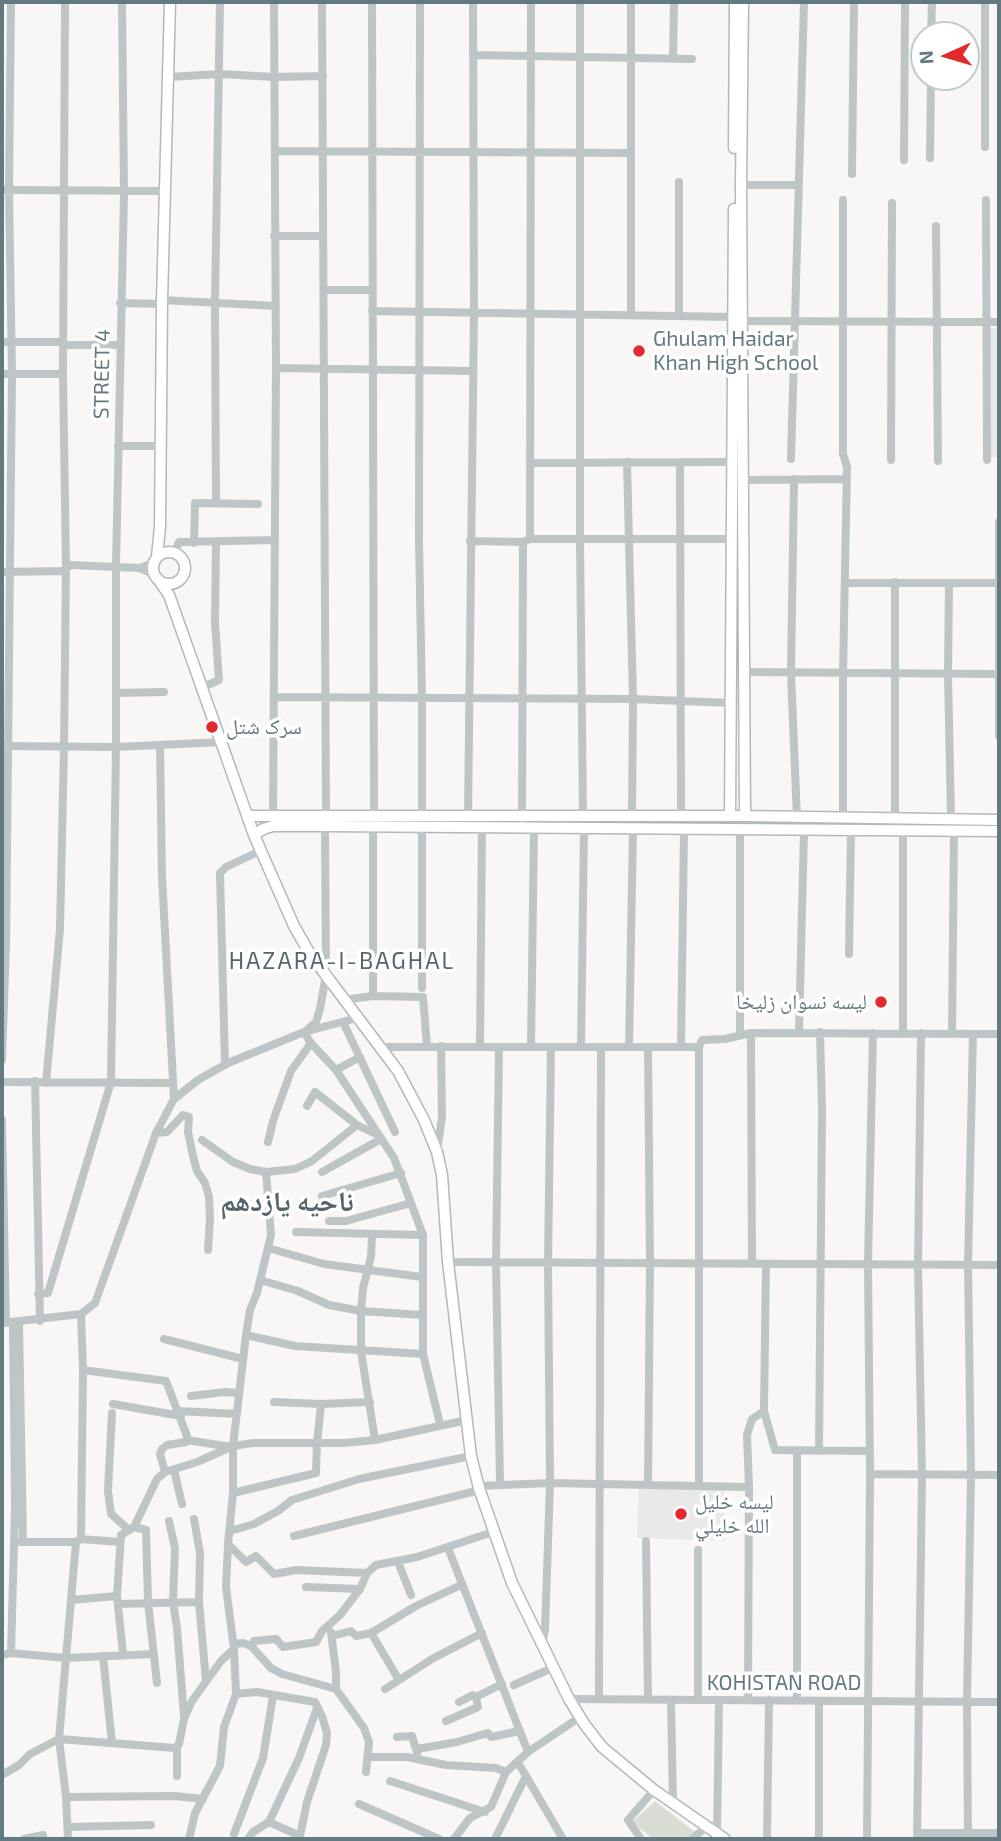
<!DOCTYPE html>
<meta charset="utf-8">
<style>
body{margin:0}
#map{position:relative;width:1001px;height:1841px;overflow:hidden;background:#f8f7f5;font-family:"Exo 2",sans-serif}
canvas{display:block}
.frame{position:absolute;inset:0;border:4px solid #637a80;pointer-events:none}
.north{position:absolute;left:910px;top:21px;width:70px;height:70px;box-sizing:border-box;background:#fff;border:2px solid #c1cacc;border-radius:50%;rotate:266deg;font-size:19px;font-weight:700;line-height:28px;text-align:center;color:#637a80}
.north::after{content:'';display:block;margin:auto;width:24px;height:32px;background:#e12b2d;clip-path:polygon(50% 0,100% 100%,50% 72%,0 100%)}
</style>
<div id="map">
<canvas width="1001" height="1841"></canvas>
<div class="frame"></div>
<div class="north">N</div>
</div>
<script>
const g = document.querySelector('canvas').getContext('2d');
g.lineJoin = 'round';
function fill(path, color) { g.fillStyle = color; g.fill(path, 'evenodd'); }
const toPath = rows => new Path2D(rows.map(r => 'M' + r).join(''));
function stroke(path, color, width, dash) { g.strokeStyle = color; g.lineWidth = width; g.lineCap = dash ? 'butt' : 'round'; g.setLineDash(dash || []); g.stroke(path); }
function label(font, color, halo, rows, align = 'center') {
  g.font = font + ' "Exo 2","Noto Naskh Arabic",sans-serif'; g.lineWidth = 7; g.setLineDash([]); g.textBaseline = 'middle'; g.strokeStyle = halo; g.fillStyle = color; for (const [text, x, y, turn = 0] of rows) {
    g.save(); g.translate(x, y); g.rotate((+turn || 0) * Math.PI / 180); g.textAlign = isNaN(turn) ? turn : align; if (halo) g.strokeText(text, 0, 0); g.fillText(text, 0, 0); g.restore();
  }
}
fill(toPath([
 [987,328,999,328,999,457,989,457],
 [639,1488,724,1490,725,1541,637,1538]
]), '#e8e9e8');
fill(toPath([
 [655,1801,695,1832,686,1839,653,1839,632,1822]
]), '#d9ddd4');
const major = toPath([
 [743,2,741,185,745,816],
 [734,148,735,2],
 '153 568a16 16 0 1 1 32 0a16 16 0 1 1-32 0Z',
 [157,557,160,527,162,300,170,2],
 [158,579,169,595,254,835,294,926,310,954,398,1071,424,1120,437,1152,442,1175,448,1262,471,1456,479,1488,512,1583,569,1699,585,1725,602,1747,654,1790,725,1839],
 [247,816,745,816,999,820],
 [730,816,734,209],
 [254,835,263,829,273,826,325,826,999,831]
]);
stroke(major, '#b2b9bb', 13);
stroke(toPath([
 [322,2,326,815],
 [372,2,374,815],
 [420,2,419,541,422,698,422,815],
 [580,2,580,538,583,816],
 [931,35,932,2],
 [474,55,692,59],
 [673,59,674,2],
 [168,77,220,74,274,77,323,76],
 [985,147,985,2],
 [275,151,630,153],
 [930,158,931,77],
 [904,160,905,2],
 [852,174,854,2],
 [679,182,679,315],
 [741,185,798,185],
 [2,190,166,191],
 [843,200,843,454,847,467,843,673,843,818],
 [986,200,987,460],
 [936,226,938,461],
 [274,236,323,236],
 [324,290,372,290],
 [162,300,276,306],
 [120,303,162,304],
 [372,311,733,317],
 [631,315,631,2],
 [742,321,999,322],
 [2,342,63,342],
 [63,345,120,345],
 [276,368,473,371],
 [2,374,63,374],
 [118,446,160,446],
 [791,459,804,2],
 [891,460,892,203],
 [627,462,633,699,632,816],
 [680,462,681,816],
 [531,463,732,462],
 [794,479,791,673,797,818],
 [742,480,846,479],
 [216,503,215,302,220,2],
 [999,522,999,736],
 [530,539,531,2],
 [470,541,523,542,530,539,732,539],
 [194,543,195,503,258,504],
 [174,553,179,542,275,540],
 [139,568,154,563],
 [2,572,62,571,71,565,139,568,154,574],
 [845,583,999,583],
 [949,584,948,674,951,818],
 [744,672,999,674],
 [203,687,219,680,215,623,216,543],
 [116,693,164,692],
 [274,697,633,699,731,703],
 [2,746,116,747,222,742],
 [160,746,162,877,174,1099],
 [273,815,276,368,274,2],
 [468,816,474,312,473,2],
 [895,818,895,582],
 [422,827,422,988],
 [522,828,523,542],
 [740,829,740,1034],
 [849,954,851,830],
 [373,996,373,827],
 [344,1000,373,996,423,997,427,1046],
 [343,1022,395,1132],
 [307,1030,316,1022,320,1009,326,975,325,826],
 [304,1032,310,1042,336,1070,394,1158,423,1235,423,1354,440,1424],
 [799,1032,804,830],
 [751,1033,752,1264],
 [952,1033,954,831],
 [903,1034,903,830],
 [380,1047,699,1047,702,1040,725,1039,751,1033,999,1034],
 [480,1047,482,828],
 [499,1047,496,1263,500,1484],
 [531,1047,534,828],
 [581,1047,584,828],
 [629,1047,633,829],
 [648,1047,650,1263,648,1484],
 [681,1047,684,829],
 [2,1060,6,945,12,374,9,190,11,2],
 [225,1065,220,873,226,867,260,851],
 [336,1070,360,1057],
 [35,1081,40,1321],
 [2,1082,173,1083],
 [46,1083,60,929,64,747,66,567,63,374,65,2],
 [307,1106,315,1092,357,1125,378,1135],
 [2,1120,6,1323],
 [156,1133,167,1132,183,1115,189,1117,188,1132,193,1156,197,1171,205,1183,209,1197,210,1218,208,1250],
 [202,1140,233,1162,250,1169,266,1172,295,1169,312,1161,357,1125],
 [268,1142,273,1121,291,1071,311,1043],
 [437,1152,442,1117,441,1046],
 [322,1172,381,1139],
 [322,1196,401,1173],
 [329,1221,346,1221,411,1203],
 [296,1232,423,1235],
 [372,1235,371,1257,363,1288,361,1311,361,1351,375,1440],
 [268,1248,324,1264,422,1277],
 [448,1262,999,1265],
 [766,1264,764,1411,775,1450,869,1451],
 [260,1280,298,1291,329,1305,361,1311,422,1315],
 [38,1294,48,1293,111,1082,116,747,116,566,124,192,122,2],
 [2,1323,81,1314,95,1303,156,1133,174,1099,198,1080,228,1063,304,1032,357,1018],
 [19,1323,23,1542],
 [246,1335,295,1346,423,1354],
 [164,1339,243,1359],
 [83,1370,166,1381,187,1436,186,1442,167,1445,162,1449,160,1454,165,1472],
 [191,1396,225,1392,239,1393],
 [274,1402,321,1404,370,1402],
 [113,1404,181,1416],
 [179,1411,237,1414],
 [112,1413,108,1491,111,1514,128,1529],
 [187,1440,231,1447],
 [819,1451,822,1109,820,1032],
 [174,1470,182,1504],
 [870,1474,999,1475],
 [478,1486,550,1483,749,1487],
 [699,1486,699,1047],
 [233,1493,316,1473,317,1443,321,1404],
 [169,1521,175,1548,173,1602,177,1628,184,1716],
 [134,1527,146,1530,148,1602,157,1683],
 [230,1531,254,1524,278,1511,292,1500,359,1479,471,1456],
 [294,1536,480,1490],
 [81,1539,120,1542],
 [646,1541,648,1699],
 [20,1542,76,1542],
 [228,1544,246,1562,256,1556,274,1574,296,1570,367,1573],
 [448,1548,528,1752],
 [698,1550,698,1700],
 [398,1562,411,1595],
 [306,1587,360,1589],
 [71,1600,117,1596],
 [199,1602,206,1681],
 [118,1604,199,1602,200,1553,194,1519],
 [331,1632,336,1672,336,1689],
 [371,1633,399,1680],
 [332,1636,351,1631,356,1636,371,1633,416,1606,461,1585],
 [234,1644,243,1643,251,1646,271,1668,282,1674,336,1689,364,1728,369,1742,366,1772],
 [542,1645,545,1630,550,1483,548,1264,551,1047],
 [251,1646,254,1641,276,1639,283,1647,316,1642,322,1631,340,1615,360,1589,367,1573,376,1565,417,1557,493,1532],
 [11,1653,15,1507,13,1323],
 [123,1654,117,1596,121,1535,134,1527,157,1479,165,1472,197,1462,233,1446,253,1443,344,1443,375,1440,467,1420],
 [2,1655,11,1653,66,1658,154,1654],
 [103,1656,112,1743],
 [514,1685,552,1668],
 [385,1689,432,1659,482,1633],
 [236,1694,257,1692,315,1702,322,1716,327,1733,326,1745,307,1802,300,1836,269,1822],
 [569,1699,999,1702],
 [599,1699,601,1047],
 [671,1700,673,1803],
 [748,1700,749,1487,747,1435,752,1419,764,1411],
 [797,1700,797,1451],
 [459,1702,473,1695,476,1697,502,1684],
 [446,1721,478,1707,476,1697],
 [397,1737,412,1736,417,1753],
 [177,1747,177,1776],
 [417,1749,457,1742,488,1733,491,1737,520,1731],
 [368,1757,407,1757,446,1765,496,1768,506,1772],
 [2,1775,19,1765,30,1754,59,1739,175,1748,179,1744,184,1719,192,1701,221,1661,234,1649],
 [526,1776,563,1839],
 [390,1781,485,1812],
 [66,1797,175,1796,203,1799],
 [359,1804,439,1839],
 [68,1827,151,1825],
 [917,1833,999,1833],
 [234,1834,263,1758,273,1696],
 [717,1835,719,1700],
 [24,1839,43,1835],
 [68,1839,66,1797,59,1739,76,1542,81,1539,83,1370,81,1314],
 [189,1839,195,1813,220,1766,224,1727,236,1694,234,1649,226,1587,228,1544,233,1493,233,1446,246,1335,250,1310,257,1293,271,1235,266,1172],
 [248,1839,253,1832,269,1822,299,1758,317,1708],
 [454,1839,470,1818,491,1807,506,1772,528,1752,580,1717],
 [495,1839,526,1776,518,1763],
 [641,1839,628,1820,654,1790],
 [692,1839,707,1826],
 [767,1839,769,1700],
 [819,1839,819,1701],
 [867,1839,870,1474,868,1264,873,1033],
 [917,1839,922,1476,918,1265,921,1033],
 [968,1839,967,1701,971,1475,968,1265,973,1034]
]), '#bec5c7', 8);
stroke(major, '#fff', 10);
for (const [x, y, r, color] of [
 [639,351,7,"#e12b2d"],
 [212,727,7,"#e12b2d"],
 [881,1002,7,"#e12b2d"],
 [681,1514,7,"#e12b2d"]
]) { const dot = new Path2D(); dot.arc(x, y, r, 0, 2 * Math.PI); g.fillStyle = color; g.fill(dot); stroke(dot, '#fff', 2.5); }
label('21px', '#637a80', '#fff', [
 ["Ghulam Haidar",653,339],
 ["Khan High School",653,363],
 ["سرک شتل",226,727],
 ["لیسه نسوان زلیخا",867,1002,"right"],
 ["ليسه خليل",695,1502],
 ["الله خليلي",695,1526]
], 'left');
label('21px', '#637a80', '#fff', [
 ["STREET 4",102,374,-89],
 ["KOHISTAN ROAD",784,1683]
]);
g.letterSpacing = '2px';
label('23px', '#55666b', '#fff', [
 ["HAZARA-I-BAGHAL",342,961]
]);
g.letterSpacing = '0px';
label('bold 28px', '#55666b', '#fff', [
 ["ناحیه یازدهم",287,1202]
]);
</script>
